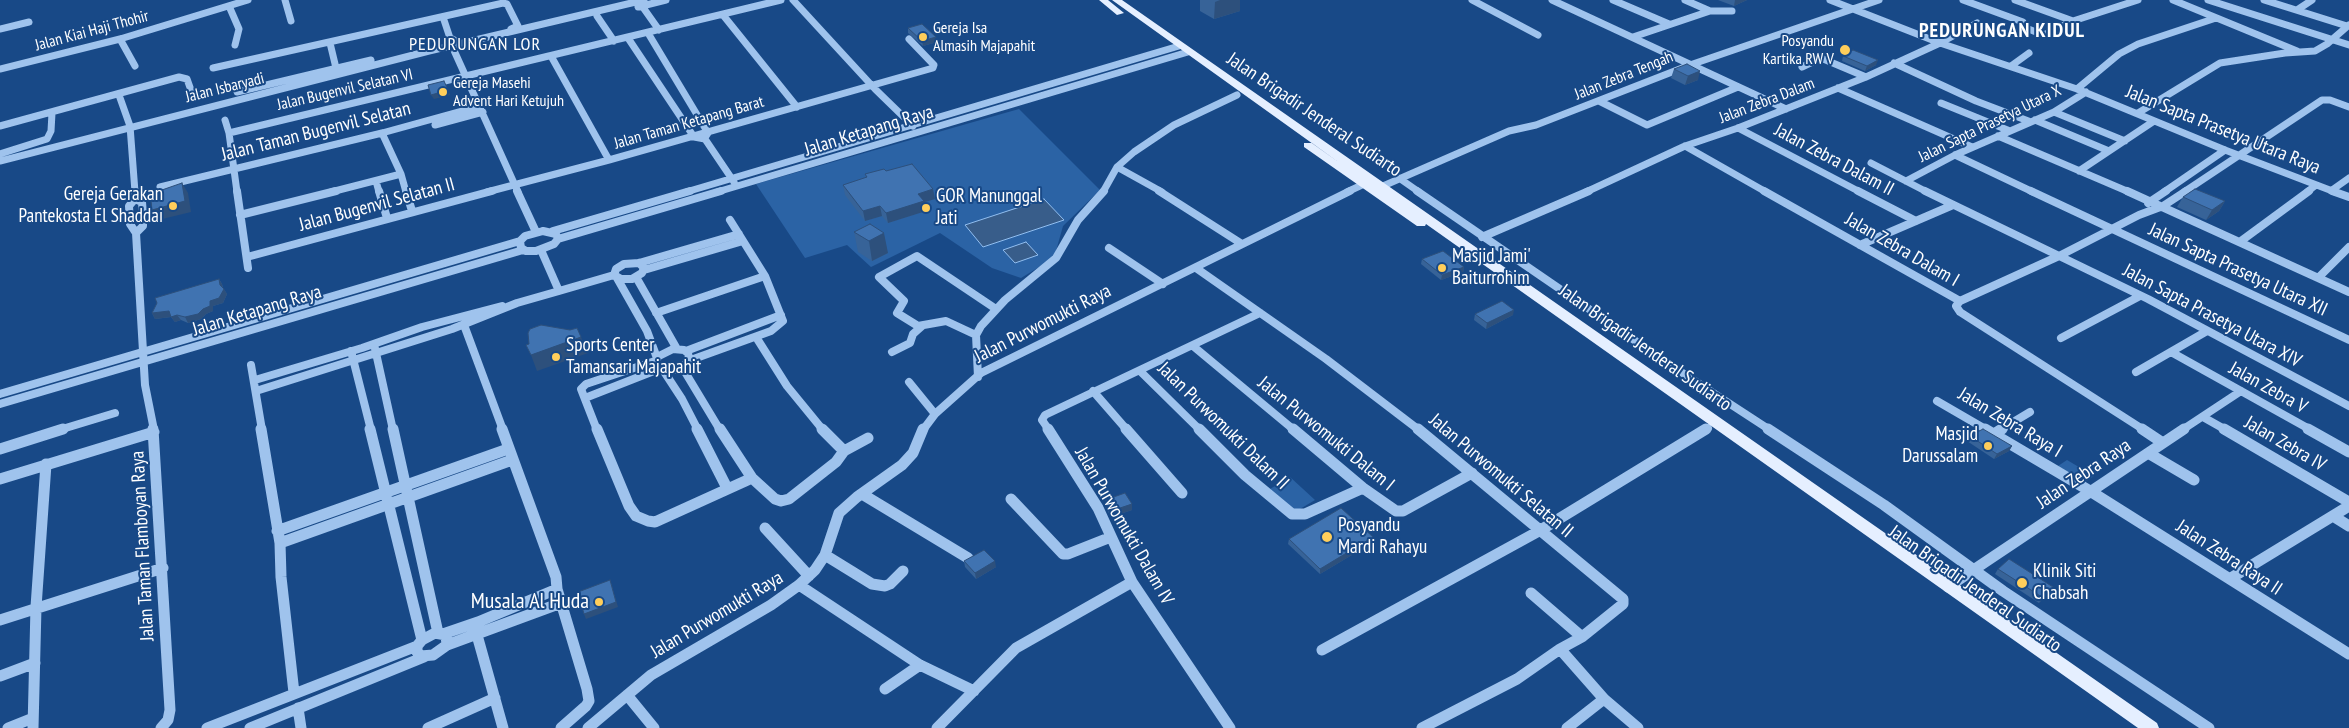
<!DOCTYPE html>
<style>
body{margin:0}
canvas{display:block;background:#184987}
</style>
<canvas width="2349" height="728"></canvas>
<script>
const g = document.querySelector('canvas').getContext('2d');
g.lineJoin = 'round';
function fill(path, color) { g.fillStyle = color; g.fill(path, 'evenodd'); }
const toPath = rows => new Path2D(rows.map(r => 'M' + r).join(''));
function stroke(path, color, width, dash) { g.strokeStyle = color; g.lineWidth = width; g.lineCap = dash ? 'butt' : 'round'; g.setLineDash(dash || []); g.stroke(path); }
function label(font, color, halo, rows, align = 'center') {
  g.font = font + ' "PT Sans Narrow",sans-serif'; g.lineWidth = 4; g.setLineDash([]); g.textBaseline = 'middle'; g.strokeStyle = halo; g.fillStyle = color; for (const [text, x, y, turn = 0] of rows) {
    g.save(); g.translate(x, y); g.rotate((+turn || 0) * Math.PI / 180); g.textAlign = isNaN(turn) ? turn : align; if (halo) g.strokeText(text, 0, 0); g.fillText(text, 0, 0); g.restore();
  }
}
fill(toPath([
 [1019,109,1100,190,1063,226,1054,258,1021,278,992,268,940,233,871,267,847,245,805,258,756,184],
 [2067,460,2094,476,2085,482,2058,466],
 [1290,477,1315,500,1295,512,1270,489]
]), '#2b63a5');
const water = toPath([
 [1044,199,1064,220,983,247,965,225,1044,199],
 [1026,242,1038,255,1015,263,1003,250,1026,242]
]);
fill(water, '#385d8a');
stroke(water, '#91bef0', 1);
stroke(toPath([
 [285,0,291,21],
 [793,0,875,89,913,126],
 [1472,0,1538,35],
 [1552,0,1786,109],
 [1613,0,1669,24],
 [1685,0,1710,11,1732,11],
 [1830,0,1940,43,2077,89,2225,150,2335,192],
 [1963,0,2023,22,2023,27,2044,35,2073,21,2138,0],
 [2015,0,2073,21],
 [2173,0,2297,51],
 [2208,0,2349,45],
 [2264,0,2347,26],
 [229,6,239,29,235,45],
 [642,6,659,30],
 [638,7,666,0],
 [2297,10,2312,0],
 [723,15,797,107],
 [597,16,614,41],
 [443,17,450,38,456,41],
 [0,29,29,22],
 [648,33,708,133,706,136],
 [1633,37,1710,11],
 [628,38,694,137,705,139,734,182],
 [120,39,135,66],
 [330,43,336,68],
 [452,46,518,192],
 [551,56,609,160],
 [1894,63,1976,101,2031,122],
 [2011,66,2029,53],
 [1802,67,1821,58,1866,77],
 [213,68,503,3,507,4,518,26,511,29],
 [0,69,120,39,248,0],
 [1838,88,1972,147],
 [2077,89,2119,54,2138,44,2216,18],
 [237,92,371,60],
 [119,95,130,126,135,192],
 [1599,101,1647,125,1738,87],
 [1941,103,2010,131],
 [2054,112,2125,141],
 [2138,113,2220,63,2285,53,2315,51,2327,44,2349,25],
 [225,120,229,133,237,192],
 [2035,120,2109,151],
 [435,125,483,112],
 [0,126,179,77,187,79,192,93],
 [1738,128,1860,192],
 [229,133,781,0],
 [382,133,401,174,406,192],
 [1998,136,2129,192],
 [1685,146,1766,192],
 [0,154,47,139,51,131,52,113],
 [1955,155,2033,192],
 [0,161,429,51,644,0],
 [1871,163,1927,192],
 [1117,167,1162,192],
 [2079,171,2154,121],
 [1399,178,1419,192],
 [376,181,379,192],
 [1906,181,1955,155,2054,112,2086,92],
 [1383,186,1509,131,1536,125,1690,65,1879,0],
 [160,187,382,133,480,106],
 [2332,190,2349,178],
 [331,192,401,174],
 [487,192,609,160,933,68,934,65,909,39],
 [686,192,1179,46],
 [717,192,1188,52],
 [1103,192,1117,167,1134,152,1174,125,1237,95],
 [1347,192,1364,184],
 [1586,192,1685,146,1738,128,1866,77,1940,43,1977,23],
 [2164,192,2225,150],
 [2184,192,2322,100,2330,100,2349,107],
 [2307,192,2316,185]
]), '#9fc3ed', 7);
stroke(toPath([
 [135,191,135,199,129,206,130,224,136,233,145,385,154,430],
 [237,191,248,268],
 [379,191,387,218],
 [406,191,412,211],
 [517,191,536,232],
 [1159,191,1242,244],
 [1417,191,1675,368,1770,430],
 [1764,191,1960,301],
 [1858,191,1916,221],
 [1925,191,2148,299,2349,406],
 [2031,191,2349,340],
 [2127,191,2349,292],
 [2332,191,2349,197],
 [135,199,142,202,143,215,143,226,136,233],
 [2148,203,2166,191],
 [240,215,336,191],
 [543,231,556,234,558,239,554,244,536,251,526,251,521,248,520,241,525,236,543,231],
 [553,231,690,191],
 [1482,237,1589,191],
 [558,239,721,191],
 [2241,241,2309,191],
 [1860,245,1953,205],
 [1109,248,1163,284],
 [541,250,559,291,614,275],
 [247,257,492,191],
 [639,263,644,268,642,273,632,279,621,279,614,275,616,269,624,264,639,263],
 [639,263,739,234],
 [1196,268,1326,359,1419,430],
 [644,270,743,241],
 [636,277,677,349],
 [2319,277,2349,247],
 [617,278,647,331,657,358],
 [1960,301,2059,256,2139,215,2163,206,2186,191],
 [1960,301,1956,306,1960,312,2144,430],
 [656,313,765,276],
 [464,325,503,430],
 [976,335,946,321,918,326,897,313,904,301,879,277,917,256,996,309],
 [756,337,787,386,823,430],
 [2061,338,2140,296],
 [374,344,393,430],
 [1193,346,1294,430],
 [673,349,684,350,688,353,689,358,686,364,678,369,668,371,656,367,655,361,659,356,673,349],
 [351,351,371,430],
 [686,351,781,315],
 [892,352,910,343,913,334,922,326],
 [2171,352,2311,430],
 [688,361,771,331,783,321,765,276,730,220],
 [251,365,262,430],
 [682,367,720,430],
 [663,370,682,399,698,430],
 [1140,371,1200,430],
 [2136,372,2207,331],
 [978,377,976,335,981,326,1005,300,1056,258,1078,220,1104,191],
 [255,380,362,348,422,327,502,306],
 [909,382,935,414],
 [256,391,452,329,517,303,559,291],
 [1093,391,1127,430],
 [0,394,520,241],
 [585,398,659,369],
 [1937,401,1987,430],
 [0,404,523,250],
 [2203,417,2226,430],
 [59,430,115,413],
 [597,430,581,389,586,384,655,361],
 [923,430,935,414,981,373,1350,191],
 [1049,430,1042,420,1045,415,1260,313],
 [1704,430,1708,428],
 [2000,430,2030,412],
 [2182,430,2241,391]
]), '#9fc3ed', 8);
stroke(toPath([
 [153,429,170,710,168,720,161,728],
 [261,429,280,543,281,577,294,693],
 [370,429,422,640],
 [393,429,438,633],
 [502,429,556,577,557,589,587,689,589,701,586,706,561,728],
 [597,429,629,506,636,516,648,521,655,522,752,478],
 [697,429,727,488],
 [720,429,752,478,775,499,781,501,789,499,836,462,844,451,868,438],
 [822,429,844,451],
 [1048,429,1098,508,1132,582,1230,728],
 [1126,429,1182,493],
 [1199,429,1245,475,1292,514,1305,514,1363,488],
 [1293,429,1363,488,1396,511,1403,511,1472,473],
 [1418,429,1623,599,1623,604,1582,637,1560,649,1604,699,1638,728],
 [1768,429,1884,505,2003,591,2209,728],
 [1985,429,2090,491,2349,654],
 [2142,429,2163,443],
 [2224,429,2349,502],
 [2308,429,2349,452],
 [1994,434,2002,429],
 [0,449,63,429],
 [2148,453,2194,480],
 [0,479,154,432],
 [862,494,968,558],
 [1011,499,1063,554,1068,554,1111,537],
 [2333,516,2349,526],
 [765,528,809,576],
 [277,531,508,449],
 [280,543,512,460],
 [825,555,872,584,885,586,890,584,903,571],
 [2231,578,2349,506],
 [799,585,920,665,974,691],
 [1948,587,2184,429],
 [1531,593,1582,637],
 [0,620,163,568],
 [435,633,446,635,447,645,433,655,421,656,417,652,417,646,422,640,435,633],
 [443,634,478,622,557,589],
 [477,635,503,728],
 [447,645,561,603],
 [1322,650,1539,531,1706,429],
 [0,676,35,663],
 [885,689,920,665],
 [627,695,654,728],
 [298,708,301,728],
 [8,728,33,718],
 [33,728,36,607,46,464],
 [207,728,417,646],
 [250,728,424,657],
 [428,728,495,698],
 [588,728,651,675,771,605,799,585,815,570,825,555,839,513,857,497,902,465,913,453,923,429],
 [937,728,1016,648,1132,582],
 [1422,728,1517,679,1560,649],
 [1567,728,1604,699]
]), '#9fc3ed', 11);
fill(toPath([
 [1099,0,1108,0,1124,13,1117,15,1099,0],
 [1112,0,1122,0,2157,723,2159,728,2138,728,1426,224,1425,226,1417,226,1304,147,1304,143,1312,143,1341,164,1112,0]
]), '#e5efff');
fill(toPath([
 [1200,0,1240,0,1240,11,1214,19,1200,11],
 [1718,0,1747,0,1734,6],
 [908,28,936,37,937,42,923,46,908,33],
 [1843,56,1876,65,1865,71,1842,61],
 [1674,69,1698,80,1685,85,1671,78],
 [886,171,935,199,925,202,926,211,888,223,882,216,865,221,845,195,843,185,866,178,865,174],
 [2183,197,2225,201,2219,211,2206,220,2177,207],
 [854,232,888,253,872,261,858,252],
 [1422,259,1464,267,1463,272,1441,280,1421,264],
 [219,279,222,284,223,288,227,294,223,303,213,306,213,311,206,314,201,319,188,323,181,320,175,322,171,317,155,319,152,313],
 [1475,314,1513,315,1486,329,1474,320],
 [1970,436,2012,446,2009,451,1994,459,1967,441],
 [1105,500,1132,510,1111,517,1105,506],
 [1373,537,1372,543,1320,574,1288,544,1289,539],
 [964,561,996,567,976,579,965,567],
 [1998,569,2053,587,2049,592,2039,603,1995,574]
]), '#376398');
fill(toPath([
 [1220,0,1240,0,1240,11,1214,19,1215,2],
 [1735,0,1747,0,1734,6],
 [936,37,937,42,923,46,922,41],
 [1878,60,1876,65,1865,71,1867,66],
 [1700,71,1698,80,1685,85,1688,76],
 [448,90,450,95,434,99,431,95],
 [182,183,188,193,191,212,158,220,152,210],
 [933,189,935,199,925,202,926,211,888,223,886,213,918,194],
 [2225,201,2219,211,2206,220,2212,210],
 [880,206,882,216,865,221,863,211],
 [884,233,888,253,872,261,869,241],
 [1464,267,1463,272,1441,280,1442,275],
 [219,279,222,284,223,290,220,285],
 [224,289,227,294,223,303,213,306,213,311,206,314,201,319,188,323,185,317,210,301],
 [1514,310,1513,315,1486,329,1487,323],
 [169,311,177,315,181,320,175,322,171,317,155,319,152,313],
 [581,337,588,353,537,371,531,355],
 [2012,446,2009,451,1994,459,1997,454],
 [1132,504,1132,510,1111,517,1111,511],
 [1373,537,1372,543,1320,574,1320,569],
 [995,561,996,567,976,579,975,573],
 [610,580,618,607,586,619,584,614],
 [2053,587,2049,592,2039,603,2042,597]
]), '#2d507c');
const building = toPath([
 [922,24,936,37,922,41,908,28,922,24],
 [1853,50,1878,60,1867,66,1843,56,1853,50],
 [1687,64,1700,71,1688,76,1674,69,1687,64],
 [444,81,448,90,431,95,428,85,444,81],
 [912,164,933,189,918,194,924,201,886,213,880,206,863,211,843,185,867,177,865,174,884,169,886,171,912,164],
 [182,183,185,201,152,210,150,191,159,191,182,183],
 [2195,189,2225,201,2212,210,2183,197,2195,189],
 [870,224,884,233,869,241,854,232,870,224],
 [1443,251,1464,267,1442,275,1422,259,1443,251],
 [219,279,220,285,224,289,219,298,210,301,210,306,203,309,198,314,185,317,177,315,171,317,169,311,152,313,157,303,155,298,219,279],
 [1502,301,1514,310,1487,323,1475,314,1502,301],
 [541,325,570,330,577,328,581,337,531,355,526,345,529,344,528,333,530,329,541,325],
 [1983,429,2012,446,1997,454,1970,436,1983,429],
 [1125,493,1132,504,1111,511,1105,500,1125,493],
 [1341,508,1373,537,1320,569,1289,539,1341,508],
 [984,550,995,561,975,573,964,561,984,550],
 [2009,559,2053,587,2042,597,1998,569,2009,559],
 [610,580,616,602,584,614,578,592,610,580]
]);
fill(building, '#4073b1');
stroke(building, '#2d507c', 1);
for (const [x, y, r, color] of [
 [923,37,5,"#ffce5b"],
 [1845,50,6,"#ffce5b"],
 [443,92,5,"#ffce5b"],
 [173,206,5,"#ffce5b"],
 [926,208,5,"#ffce5b"],
 [1442,268,5,"#ffce5b"],
 [556,357,5,"#ffce5b"],
 [1988,446,5,"#ffce5b"],
 [1327,537,6,"#ffce5b"],
 [2022,583,6,"#ffce5b"],
 [599,602,5,"#ffce5b"]
]) { const dot = new Path2D(); dot.arc(x, y, r, 0, 2 * Math.PI); g.fillStyle = color; g.fill(dot); stroke(dot, '#184987', 2); }
label('16px', '#fff', '#184987', [
 ["Gereja Isa",933,28],
 ["Almasih Majapahit",933,46],
 ["Posyandu",1834,41,"right"],
 ["Kartika RW V",1834,59,"right"],
 ["Gereja Masehi",453,83],
 ["Advent Hari Ketujuh",453,101]
], 'left');
label('16px', '#fff', '#184987', [
 ["Jalan Kiai Haji Thohir",92,31,-15],
 ["Jalan Zebra Tengah",1624,76,-22],
 ["Jalan Isbaryadi",225,88,-14],
 ["Jalan Bugenvil Selatan VI",345,90,-13],
 ["Jalan Zebra Dalam",1767,101,-21],
 ["Jalan Taman Ketapang Barat",689,123,-16],
 ["Jalan Sapta Prasetya Utara X",1990,124,-26]
]);
g.letterSpacing = '1px';
label('18px', '#fff', '#184987', [
 ["PEDURUNGAN LOR",475,45]
]);
g.letterSpacing = '0px';
label('19px', '#fff', '#184987', [
 ["Jalan Brigadir Jenderal Sudiarto",1314,115,34],
 ["Jalan Sapta Prasetya Utara Raya",2223,130,22],
 ["Jalan Ketapang Raya",869,131,-17],
 ["Jalan Taman Bugenvil Selatan",316,132,-14],
 ["Jalan Zebra Dalam II",1834,160,28],
 ["Jalan Bugenvil Selatan II",377,205,-15],
 ["Jalan Zebra Dalam I",1902,250,30],
 ["Jalan Sapta Prasetya Utara XII",2238,270,25],
 ["Jalan Ketapang Raya",257,311,-17],
 ["Jalan Sapta Prasetya Utara XIV",2212,316,28],
 ["Jalan Purwomukti Raya",1043,324,-27],
 ["Jalan Brigadir Jenderal Sudiarto",1645,348,35],
 ["Jalan Zebra V",2268,388,29],
 ["Jalan Zebra Raya I",2010,423,31],
 ["Jalan Purwomukti Dalam II",1223,426,44],
 ["Jalan Purwomukti Dalam I",1326,434,39],
 ["Jalan Zebra IV",2285,444,30],
 ["Jalan Zebra Raya",2084,474,-34],
 ["Jalan Purwomukti Selatan II",1501,476,40],
 ["Jalan Purwomukti Dalam IV",1124,526,60],
 ["Jalan Taman Flamboyan Raya",143,546,-93],
 ["Jalan Zebra Raya II",2229,558,33],
 ["Jalan Brigadir Jenderal Sudiarto",1975,589,35],
 ["Jalan Purwomukti Raya",717,615,-31]
]);
label('19px', '#fff', '#184987', [
 ["Gereja Gerakan",163,195,"right"],
 ["Pantekosta El Shaddai",163,217,"right"],
 ["GOR Manunggal",936,197],
 ["Jati",936,219],
 ["Masjid Jami'",1452,257],
 ["Baiturrohim",1452,279],
 ["Sports Center",566,346],
 ["Tamansari Majapahit",566,368],
 ["Masjid",1978,435,"right"],
 ["Darussalam",1978,457,"right"],
 ["Posyandu",1338,526],
 ["Mardi Rahayu",1338,548],
 ["Klinik Siti",2033,572],
 ["Chabsah",2033,594]
], 'left');
g.letterSpacing = '1px';
label('bold 20px', '#fff', '#184987', [
 ["PEDURUNGAN KIDUL",2002,31]
]);
g.letterSpacing = '0px';
label('22px', '#fff', '#184987', [
 ["Musala Al Huda",589,602]
], 'right');
</script>
